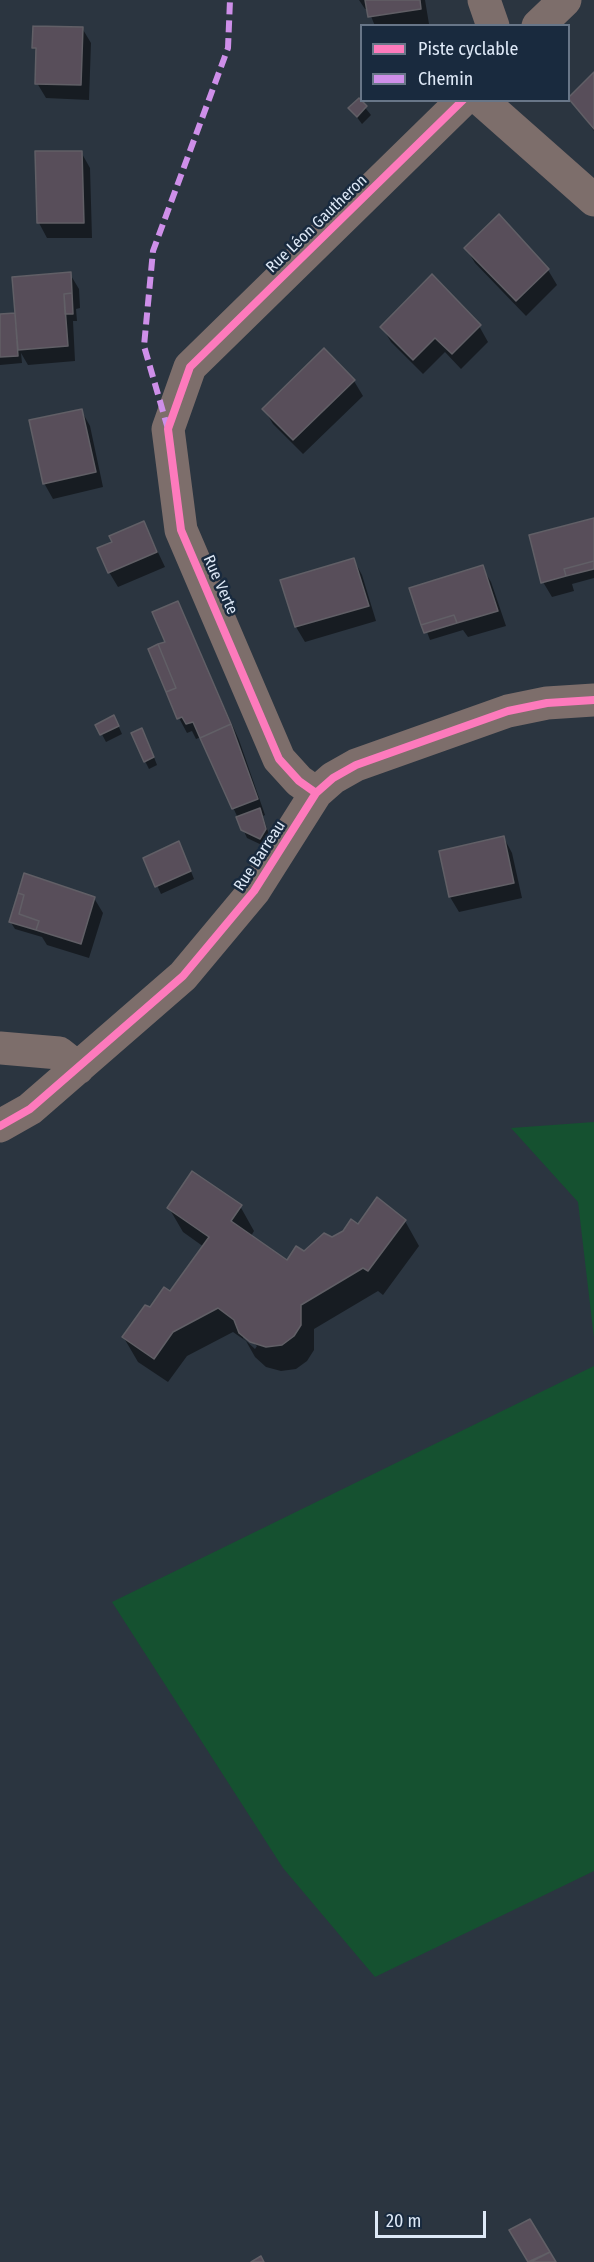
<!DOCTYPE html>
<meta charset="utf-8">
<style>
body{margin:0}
#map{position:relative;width:594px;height:2262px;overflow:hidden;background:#2b3540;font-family:"Fira Sans Condensed",sans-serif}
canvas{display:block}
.legend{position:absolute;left:360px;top:24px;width:210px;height:78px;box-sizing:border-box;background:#192a3e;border:2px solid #687688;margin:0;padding:8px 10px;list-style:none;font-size:18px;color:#dee9f7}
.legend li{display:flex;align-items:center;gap:12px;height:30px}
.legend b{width:30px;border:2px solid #687688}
.scale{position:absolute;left:375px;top:2211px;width:111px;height:27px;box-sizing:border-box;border:3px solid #dee9f7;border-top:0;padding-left:8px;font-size:18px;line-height:21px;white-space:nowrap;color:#dee9f7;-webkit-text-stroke:4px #192a3e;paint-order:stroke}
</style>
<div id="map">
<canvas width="594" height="2262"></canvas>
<ul class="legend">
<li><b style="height:8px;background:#fd7abc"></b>Piste cyclable</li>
<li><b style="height:8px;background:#ce8fe9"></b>Chemin</li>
</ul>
<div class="scale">20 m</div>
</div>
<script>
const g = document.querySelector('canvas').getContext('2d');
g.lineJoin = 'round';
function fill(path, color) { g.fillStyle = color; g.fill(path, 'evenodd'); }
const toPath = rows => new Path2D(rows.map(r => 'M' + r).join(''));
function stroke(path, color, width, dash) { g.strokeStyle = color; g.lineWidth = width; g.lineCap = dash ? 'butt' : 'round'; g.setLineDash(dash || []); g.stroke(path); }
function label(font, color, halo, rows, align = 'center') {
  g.font = font + ' "Fira Sans Condensed",sans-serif'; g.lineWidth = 5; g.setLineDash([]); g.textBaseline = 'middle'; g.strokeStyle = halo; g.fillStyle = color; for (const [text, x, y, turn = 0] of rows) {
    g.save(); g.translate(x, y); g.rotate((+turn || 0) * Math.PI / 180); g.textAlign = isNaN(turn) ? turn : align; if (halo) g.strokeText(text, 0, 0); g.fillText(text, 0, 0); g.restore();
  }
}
fill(toPath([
 [594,1122,594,1338,578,1202,511,1128],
 [594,1366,594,1871,375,1977,283,1868,112,1602]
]), '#155130');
fill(toPath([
 [359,0,425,0,429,24,375,26,368,9,365,9],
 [82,28,91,43,89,100,46,98,37,83,38,54,34,47],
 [594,74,594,131,569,97],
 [359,100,371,115,362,124,350,108],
 [81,152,90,168,92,238,47,238,39,223],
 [499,216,548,270,557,285,526,316,475,263,466,248],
 [70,274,79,289,80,308,76,309,77,321,73,321,75,361,28,365,21,353,22,363,0,365,0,321,17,314],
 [479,326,488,342,461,369,445,352,423,374,391,342,382,327],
 [354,381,363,396,303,454,273,424,264,409],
 [81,410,90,426,103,487,53,499,44,483],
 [594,520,594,578,572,584,574,591,552,597,543,582],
 [144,523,165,567,118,587,109,572],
 [354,560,362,575,376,621,305,642,296,627],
 [482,567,491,582,506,626,468,637,463,630,430,640,411,589],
 [178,603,239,740,265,815,263,816,270,838,264,846,247,838,201,737,196,739,192,731,187,733,179,718,167,643],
 [97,725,118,725,122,734,106,742],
 [146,737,157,765,149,769,145,761],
 [504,838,512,853,522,898,459,912,450,897,441,852],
 [183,851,194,879,161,894,145,859],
 [94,898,103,913,89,958,47,945,42,937,15,929,10,921],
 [377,1200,405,1221,419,1246,383,1295,378,1291,314,1329,314,1350,307,1361,296,1369,281,1371,266,1367,255,1357,246,1341,233,1332,187,1356,168,1382,138,1362,124,1338,150,1309,171,1293,204,1247,183,1232,169,1208,240,1206,254,1231,251,1236,287,1262,358,1226],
 [243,1334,257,1346,255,1349,243,1338]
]), '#0007');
const building = toPath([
 [365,0,420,0,421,9,368,17,365,0],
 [33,26,83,27,81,85,35,84,36,48,32,48,33,26],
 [594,72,594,129,568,98,594,72],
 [359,98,367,106,357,117,348,108,359,98],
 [35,151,82,151,84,223,37,223,35,151],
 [499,214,549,269,516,301,464,248,499,214],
 [71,272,72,293,64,294,68,346,18,350,12,277,71,272],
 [432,274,481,325,452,354,435,338,413,360,380,327,432,274],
 [72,293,73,314,65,314,64,294,72,293],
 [15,313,18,356,0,357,0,314,15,313],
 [324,348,355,380,293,440,262,409,324,348],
 [82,409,96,472,43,484,29,420,82,409],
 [594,518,594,561,564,569,566,576,541,583,529,535,594,518],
 [144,521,157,552,108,573,97,548,112,542,109,536,144,521],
 [354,558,369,606,295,627,280,580,354,558],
 [594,561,594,569,566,576,564,569,594,561],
 [483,565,498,611,457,623,454,615,421,625,409,588,483,565],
 [178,601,231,724,200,738,193,722,186,724,182,717,177,719,166,692,176,688,158,644,165,642,152,612,178,601],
 [454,615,457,623,424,633,421,625,454,615],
 [158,644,176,688,166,692,148,649,158,644],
 [114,715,119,726,100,735,95,725,114,715],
 [231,724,258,799,232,809,200,738,231,724],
 [142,728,154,757,144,762,131,733,142,728],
 [260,808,266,829,260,839,241,830,236,817,260,808],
 [504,836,514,883,449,897,439,851,504,836],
 [179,841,191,871,155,887,143,858,179,841],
 [24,873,95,897,81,944,36,930,39,921,19,914,24,895,18,893,24,873],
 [18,893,24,895,19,914,39,921,36,930,9,922,18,893],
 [192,1171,242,1205,231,1221,287,1260,296,1246,304,1251,324,1233,332,1237,343,1231,351,1219,358,1224,377,1197,406,1220,368,1271,363,1268,301,1305,301,1325,294,1336,282,1345,266,1347,250,1342,239,1333,234,1320,218,1308,173,1332,154,1359,122,1337,145,1305,150,1307,164,1287,170,1291,209,1237,167,1208,192,1171],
 [530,2219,550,2252,528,2262,509,2230,530,2219],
 [550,2252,556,2262,531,2262,550,2252],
 [261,2256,264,2262,251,2262,261,2256]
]);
fill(building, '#584e5a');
stroke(building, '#615f66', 1.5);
stroke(toPath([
 [484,0,493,26],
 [538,26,565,0],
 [481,100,594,200],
 [316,793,299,781,279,759,181,530,168,429,190,367,463,100],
 [0,1048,59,1053,78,1068],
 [0,1126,30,1109,183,976,254,891,316,793,333,778,356,765,508,711,547,703,594,700]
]), '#7d6e6b', 33);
stroke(toPath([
 [168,429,144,346,153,251,228,48,230,0]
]), '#ce8fe9', 6, [12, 6]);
stroke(toPath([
 [316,793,299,781,279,759,181,530,168,429,190,367,463,100],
 [0,1126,30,1109,183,976,254,891,316,793,333,778,356,765,508,711,547,703,594,700]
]), '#fd7abc', 8);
label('16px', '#dee9f7', '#192a3e', [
 ["Rue Léon Gautheron",317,224,-44],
 ["Rue Verte",220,585,66],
 ["Rue Barreau",260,856,-57]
]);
</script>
